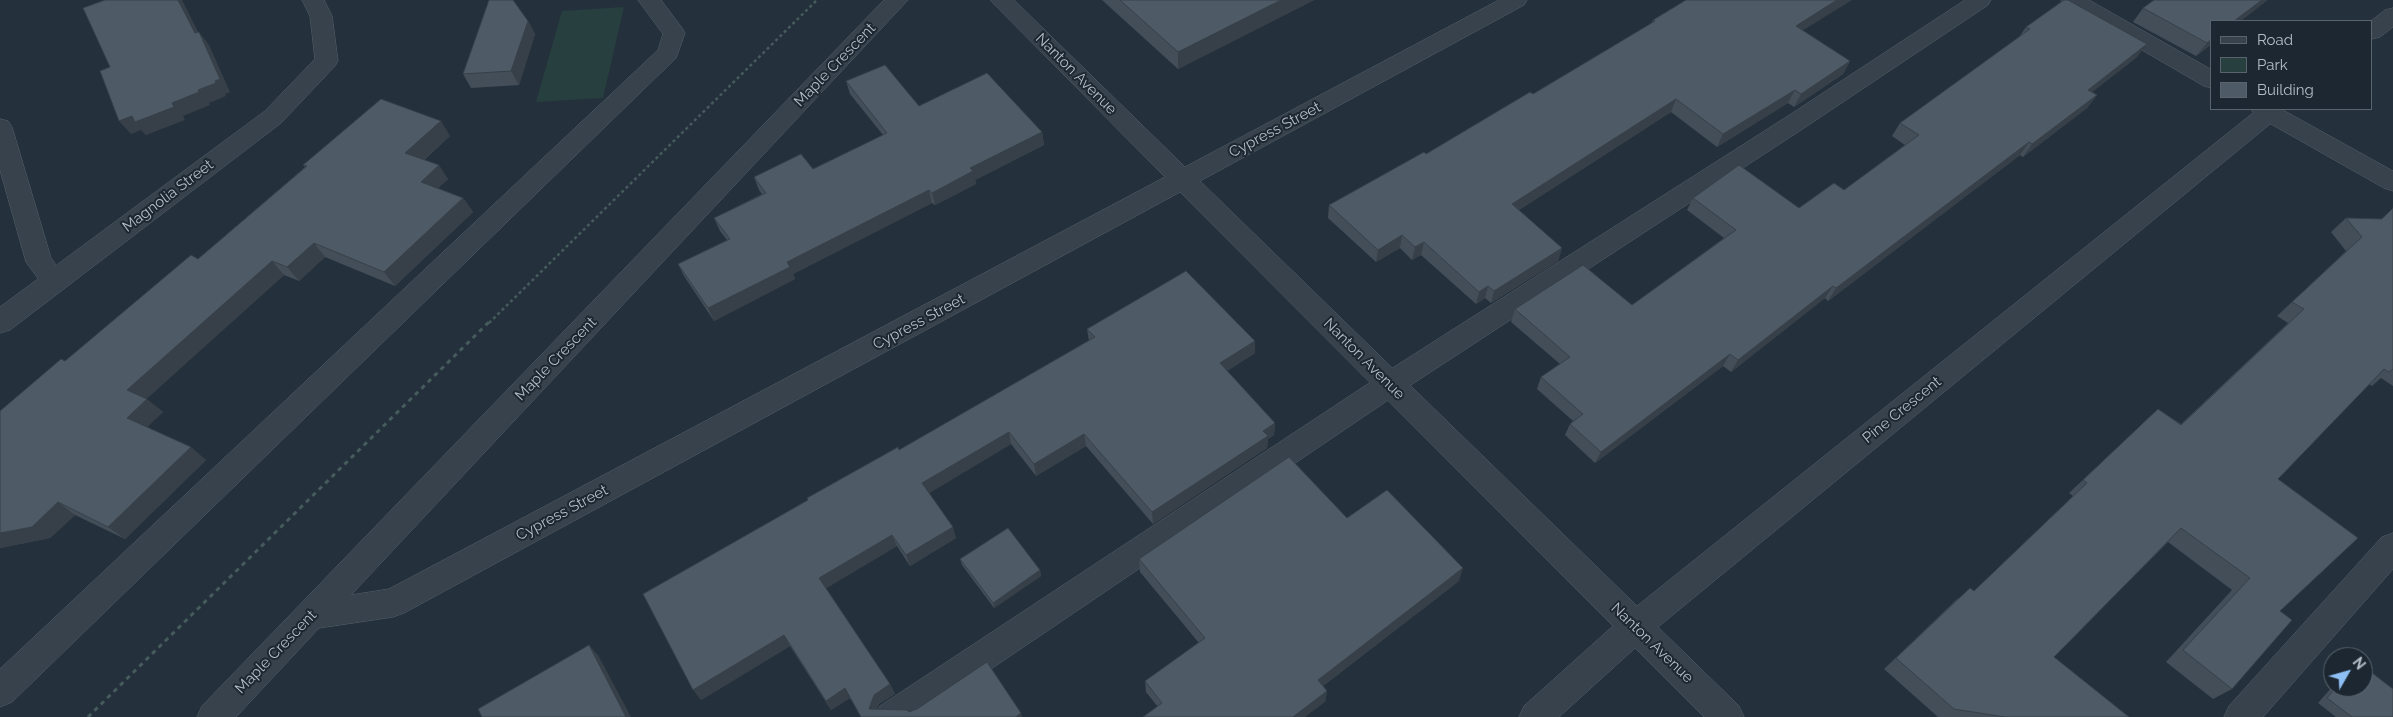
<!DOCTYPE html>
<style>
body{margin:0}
#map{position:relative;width:2393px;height:717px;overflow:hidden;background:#24313c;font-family:Raleway,sans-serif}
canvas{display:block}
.legend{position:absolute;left:2210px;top:20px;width:162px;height:90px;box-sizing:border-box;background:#1d2731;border:1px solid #59636d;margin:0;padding:6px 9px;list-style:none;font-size:15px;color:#b4bdc7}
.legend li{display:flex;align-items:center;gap:10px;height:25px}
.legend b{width:25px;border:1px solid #59636d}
.north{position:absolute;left:2323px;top:647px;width:50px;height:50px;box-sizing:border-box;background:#1d2731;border:1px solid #59636d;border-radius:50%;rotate:52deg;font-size:14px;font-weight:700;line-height:20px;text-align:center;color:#b4bdc7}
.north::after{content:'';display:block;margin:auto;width:18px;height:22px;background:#8dbff4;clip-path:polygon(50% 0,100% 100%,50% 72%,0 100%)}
</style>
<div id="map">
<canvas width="2393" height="717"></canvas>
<ul class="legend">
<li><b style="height:6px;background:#38424c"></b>Road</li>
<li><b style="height:14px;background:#273f3e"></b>Park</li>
<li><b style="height:14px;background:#4e5b67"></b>Building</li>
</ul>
<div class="north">N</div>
</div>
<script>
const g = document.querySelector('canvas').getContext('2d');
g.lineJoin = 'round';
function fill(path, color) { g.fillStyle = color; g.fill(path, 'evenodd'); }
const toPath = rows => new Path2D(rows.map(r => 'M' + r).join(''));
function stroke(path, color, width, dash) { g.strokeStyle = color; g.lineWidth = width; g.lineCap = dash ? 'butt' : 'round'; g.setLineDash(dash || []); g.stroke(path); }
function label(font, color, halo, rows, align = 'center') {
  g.font = font + ' Raleway,sans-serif'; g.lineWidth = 4; g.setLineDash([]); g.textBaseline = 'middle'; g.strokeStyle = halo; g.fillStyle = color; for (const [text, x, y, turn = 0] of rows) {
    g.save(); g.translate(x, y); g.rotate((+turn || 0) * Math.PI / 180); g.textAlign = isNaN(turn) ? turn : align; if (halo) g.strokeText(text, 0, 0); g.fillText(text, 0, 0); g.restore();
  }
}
fill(toPath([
 [624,7,603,98,536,102,562,11]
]), '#273f3e');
const lane = toPath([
 [638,0,661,0,682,28,685,33,676,58,12,702,0,707,0,669,658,50,663,34,638,0],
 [1965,0,1991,0,1988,5,1804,128,1400,392,920,717,875,717,880,706,1380,376,1788,116,1965,0],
 [2061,0,2089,0,2212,70,2212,88,2204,86,2064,5,2061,0],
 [2251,109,2281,109,2393,171,2393,191,2384,188,2255,115,2251,109],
 [0,119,8,121,12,127,51,258,67,281,63,288,54,291,45,288,26,262,0,170,0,119],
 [2393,533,2393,569,2263,717,2224,717,2229,706,2382,537,2393,533]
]);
const street = toPath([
 [302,0,324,0,332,16,338,61,335,66,281,123,10,330,0,333,0,307,265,111,315,59,310,16,302,0],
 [884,0,908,0,351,595,389,589,1165,177,990,0,1014,0,1185,167,1499,0,1527,0,1524,5,1200,181,1637,606,2258,109,2285,109,2281,115,1658,627,1739,706,1744,717,1704,717,1635,648,1559,717,1519,717,1524,706,1613,626,1180,192,404,613,393,617,319,628,236,717,197,717,202,706,884,0],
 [2393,8,2393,27,2380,37,2372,39,2371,21,2385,10,2393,8]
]);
stroke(lane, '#56606a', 1);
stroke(street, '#56606a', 1);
stroke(toPath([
 [489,323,817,0]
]), '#465b5c', 2.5, [3, 3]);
stroke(toPath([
 [88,717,490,321]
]), '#465b5c', 3, [4.5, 4.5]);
fill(lane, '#38424c');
fill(street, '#38424c');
fill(toPath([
 [1102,0,1314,0,1178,69],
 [2143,8,2212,44,2196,56,2133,22],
 [1653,20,1803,31,1850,61,1843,74,1794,107,1788,103,1717,147,1671,112,1519,210,1562,248,1558,261,1491,303,1485,298,1476,304,1421,255,1412,260,1400,248,1376,262,1328,218,1329,205,1426,154,1533,94,1651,24],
 [528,21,535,34,519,85,471,88,463,74],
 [2026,27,2137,57,2092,92,2097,95,2087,108,2023,157,2020,155,1828,301,1825,298,1731,372,1723,366,1595,463,1565,435,1570,424,1573,421,1537,389,1541,377,1560,364,1511,322,1515,309,1632,305,1724,238,1687,210,1693,198,1799,208,1844,190,1905,145,1892,136,1900,123,2019,37],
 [846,81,919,106,1042,132,1044,145,975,180,976,184,935,205,932,203,793,274,795,279,714,321,684,276,678,264,727,240,720,231,714,218,762,194,759,190,754,177,813,169,883,135,850,94],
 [450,136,424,160,448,179,438,188,463,198,473,212,395,286,325,257,299,281,284,275,146,399,163,412,147,427,206,460,125,539,75,515,50,538,0,548,0,411,198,259,305,167,303,165],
 [2393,208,2393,386,2381,378,2372,386,2369,384,2278,479,2280,611,2232,689,2213,699,2166,662,2232,590,2168,542,2054,657,2129,717,1938,717,1884,669,1957,599,1974,591,2073,496,2069,493,2158,409,2181,424,2288,323,2277,316,2346,251,2331,232,2346,218,2381,219],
 [1087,329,1255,353,1227,371,1275,423,1274,435,1268,439,1267,448,1153,524,1086,446,1036,476,1011,444,929,493,956,538,910,566,897,546,826,588,890,684,895,694,879,704,877,709,909,712,1021,713,861,717,850,698,831,710,790,646,701,700,899,450,1089,341],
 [1347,518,1459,581,1323,686,1327,691,1325,702,1158,707,1146,692,1145,681,1199,643,1140,572,1139,559],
 [960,559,1040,570,1041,576,994,608,962,565],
 [2333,686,2333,687,2363,687,2393,717,2336,717,2318,703]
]), '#434e59');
fill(toPath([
 [178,0,182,0,205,46,195,33],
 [1281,0,1314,0,1178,69,1178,52],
 [1837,0,1852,0,1789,39,1796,26],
 [2262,0,2268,0,2241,21,2234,21],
 [528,21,535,34,519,85,511,71],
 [199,32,209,45,230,92,225,94,226,96,209,103,210,105,183,116,185,120,146,135,141,130,131,134,119,121,132,116,172,103,215,81],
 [2212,39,2212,44,2196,56,2207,43],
 [2147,44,2137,57,2078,103,2088,90],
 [1850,61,1843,74,1794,107,1801,94],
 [1795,90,1788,103,1717,147,1723,134],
 [2097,95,2087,108,2023,157,2032,144],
 [1676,99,1671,112,1508,217,1512,204],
 [441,121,450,136,415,167,405,153],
 [1042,132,1044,145,975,180,976,184,935,205,932,193,970,168],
 [2029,142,2020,155,1828,301,1836,288],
 [439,165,448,179,430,196,421,182],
 [929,190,932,203,793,274,795,279,714,321,708,308,787,262],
 [463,198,473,212,395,286,384,272],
 [1402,235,1400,248,1376,262,1378,250],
 [1424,242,1421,255,1412,260,1415,247],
 [314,243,325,257,299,281,287,267],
 [1562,248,1558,261,1491,303,1494,291],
 [272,261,284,275,142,403,127,390],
 [1488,286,1485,298,1476,304,1479,292],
 [1833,286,1825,298,1731,372,1738,360],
 [1255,341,1255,353,1220,375,1220,363],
 [1730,354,1723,366,1595,463,1601,452],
 [147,399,163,412,143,431,127,418],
 [1275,423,1274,435,1268,439,1267,448,1153,524,1152,512,1263,431],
 [1009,432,1011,444,926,495,922,483],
 [1084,434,1086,446,1036,476,1034,464],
 [191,447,206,460,125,539,108,527],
 [58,502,75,515,50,538,0,548,0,533],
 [953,527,956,538,910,566,906,555],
 [892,535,897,546,825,589,819,578],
 [1463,568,1459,581,1316,691,1318,680],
 [1040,570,1041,576,994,608,993,603],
 [784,635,790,646,701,700,693,690],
 [589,645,598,655,631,717,626,717],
 [890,684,895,694,879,704,874,717,869,709,874,695],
 [845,688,850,698,831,710,826,701],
 [1327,691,1325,702,1305,717,1293,717],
 [1021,713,1022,717,1016,717]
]), '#374048');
const building = toPath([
 [105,0,178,0,195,33,199,32,220,79,215,81,216,83,198,90,199,92,172,103,174,107,135,122,132,116,119,121,100,71,110,67,83,8,105,0],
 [489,0,513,0,528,21,511,71,463,74,489,0],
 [1120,0,1281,0,1178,52,1120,0],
 [1686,0,1837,0,1796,26,1850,61,1801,94,1795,90,1723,134,1676,99,1512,204,1562,248,1494,291,1488,286,1479,292,1424,242,1415,247,1402,235,1378,250,1329,205,1424,152,1426,154,1530,92,1533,94,1655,21,1653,20,1686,0],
 [2064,0,2068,0,2147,44,2088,90,2097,95,2032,144,2029,142,1836,288,1833,286,1738,360,1730,354,1601,452,1570,424,1583,414,1541,377,1570,357,1515,309,1583,265,1632,305,1736,230,1693,198,1739,165,1799,208,1834,183,1844,190,1919,135,1900,123,2030,29,2026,27,2064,0],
 [2154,0,2262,0,2234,21,2212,21,2212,39,2207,43,2143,8,2154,0],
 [885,65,919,106,987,73,1042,132,970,168,973,171,932,193,929,190,787,262,790,267,708,308,678,264,730,239,714,218,766,193,754,177,801,154,813,169,887,133,846,81,885,65],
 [381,99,441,121,405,153,439,165,421,182,463,198,384,272,314,243,287,267,272,261,127,390,147,399,127,418,191,447,108,527,58,502,32,527,0,533,0,411,61,359,65,361,191,255,198,259,307,166,303,165,381,99],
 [2393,208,2393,369,2389,372,2384,369,2278,479,2358,538,2280,611,2292,620,2232,689,2183,650,2250,578,2181,528,2054,657,2129,717,2005,717,1954,709,1896,658,1970,588,1974,591,2087,483,2083,480,2158,409,2181,425,2304,309,2292,302,2362,237,2346,218,2382,219,2393,208],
 [1186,271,1255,341,1220,363,1275,423,1263,431,1268,436,1152,512,1084,434,1034,464,1009,432,922,483,953,527,906,555,892,535,819,578,890,684,874,695,869,709,907,710,909,712,917,709,987,662,1021,713,1016,717,861,717,845,688,826,701,784,635,693,690,643,594,808,500,807,498,898,447,899,450,1095,337,1087,329,1186,271],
 [1289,457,1347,518,1387,490,1463,568,1318,680,1327,691,1293,717,1143,717,1162,703,1145,681,1205,638,1139,559,1289,457],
 [1008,528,1040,570,993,603,960,559,1008,528],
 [589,645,626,717,482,717,478,709,589,645],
 [2363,666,2393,689,2393,717,2352,717,2327,698,2337,687,2363,687,2363,666]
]);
fill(building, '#4e5b67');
stroke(building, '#374048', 1);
label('15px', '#b4bdc7', '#1d2731', [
 ["Maple Crescent",835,65,-46],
 ["Nanton Avenue",1076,74,45],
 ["Cypress Street",1275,130,-28],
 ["Magnolia Street",168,196,-37],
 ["Cypress Street",919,322,-28],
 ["Maple Crescent",556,359,-46],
 ["Nanton Avenue",1364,359,45],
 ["Pine Crescent",1902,410,-39],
 ["Cypress Street",562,513,-28],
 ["Nanton Avenue",1652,643,44],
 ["Maple Crescent",276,652,-46]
]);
</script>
